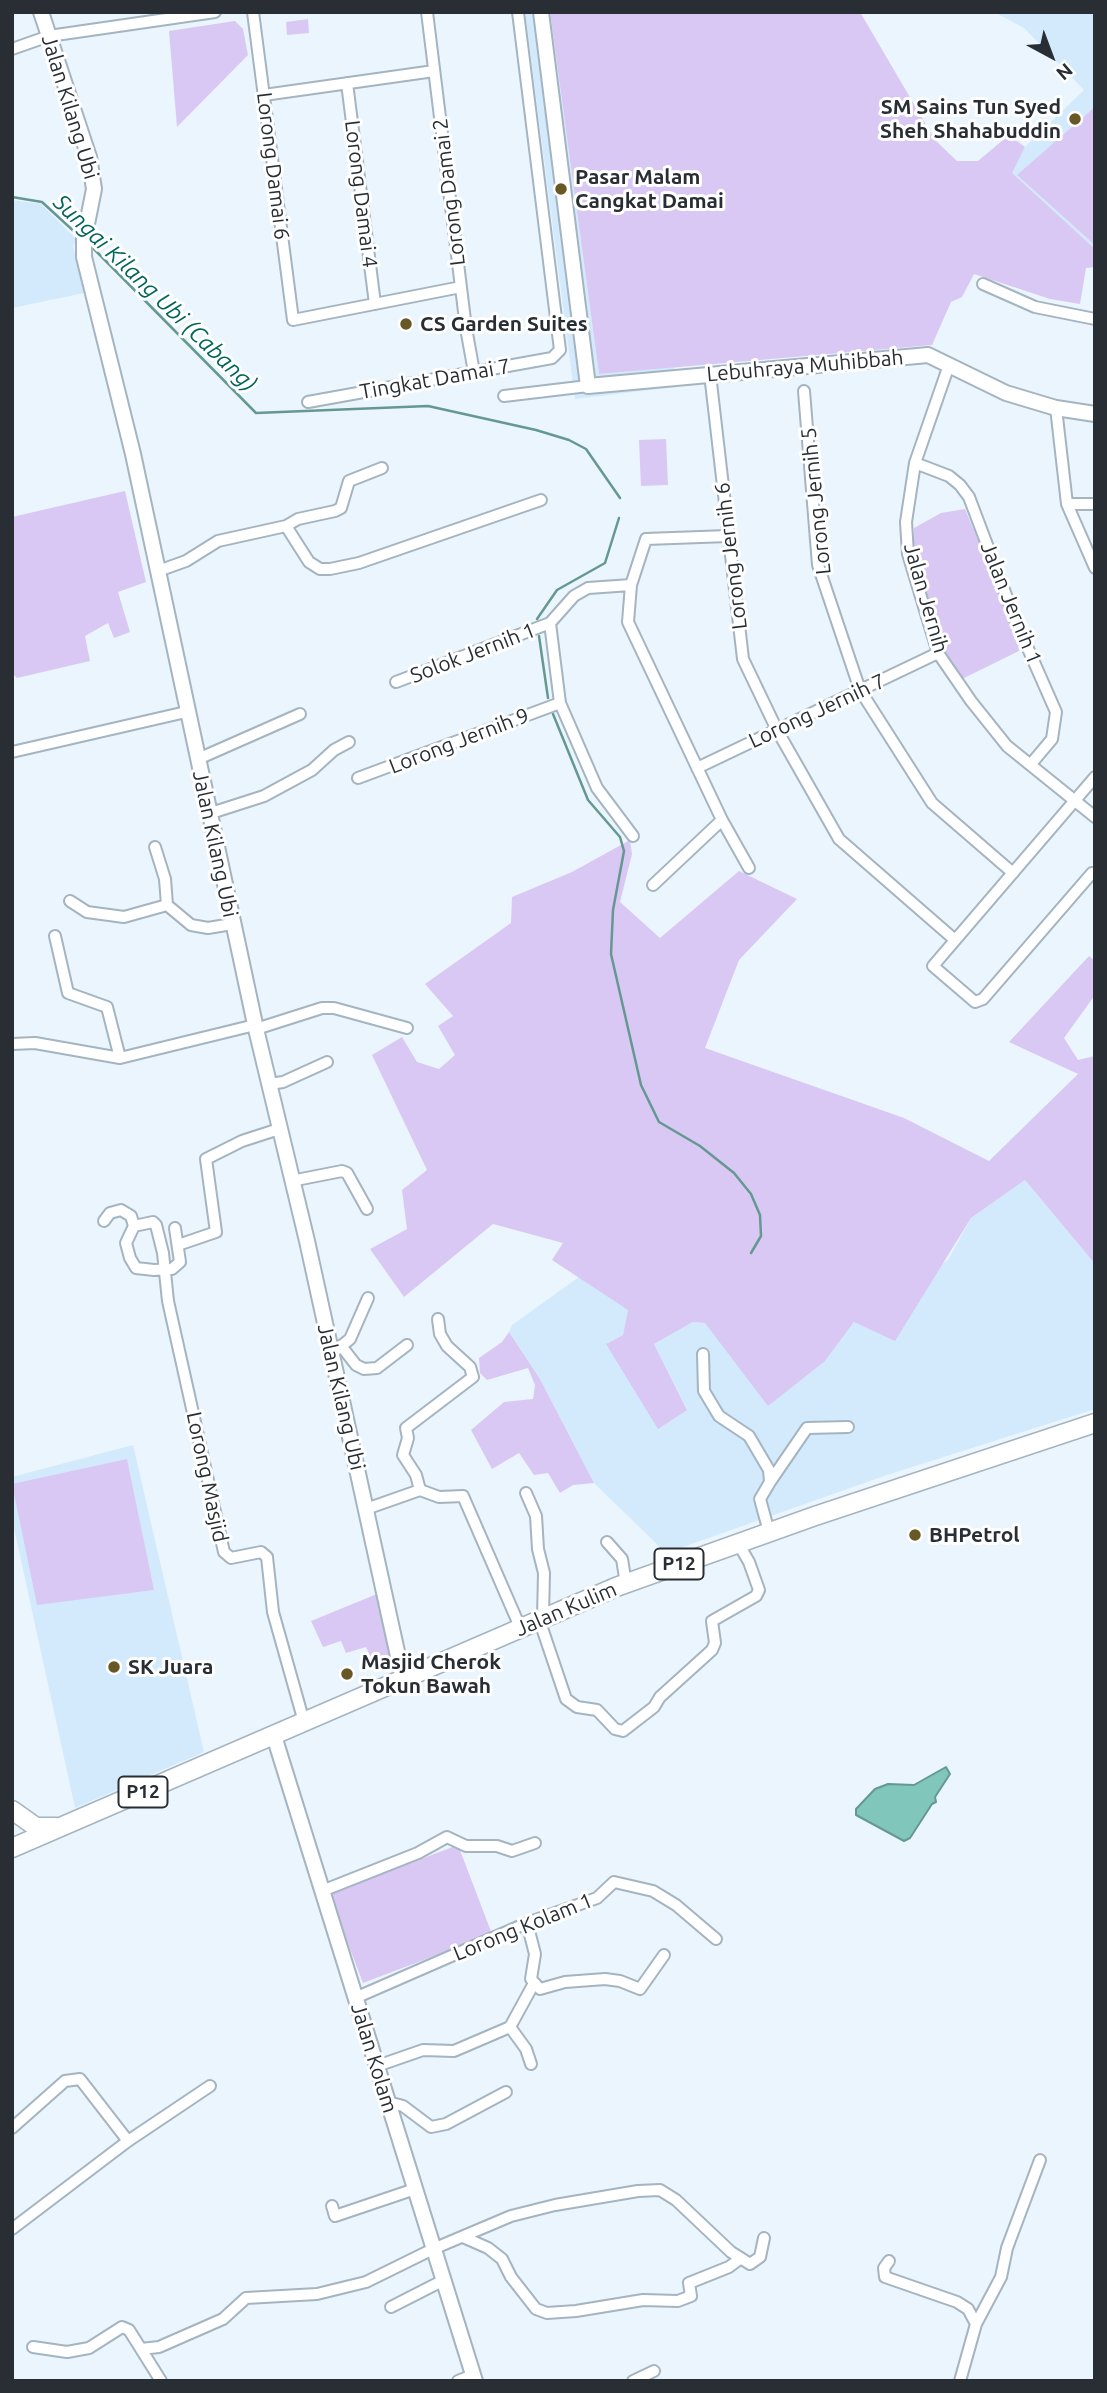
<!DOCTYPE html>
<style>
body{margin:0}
#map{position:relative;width:1107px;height:2393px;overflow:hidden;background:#ebf5fd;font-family:Ubuntu,sans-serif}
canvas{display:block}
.frame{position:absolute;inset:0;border:14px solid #282e34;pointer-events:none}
.north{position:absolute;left:1016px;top:21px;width:70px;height:70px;-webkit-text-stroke:5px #fff;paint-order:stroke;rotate:139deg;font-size:19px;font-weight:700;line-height:28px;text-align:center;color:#282e34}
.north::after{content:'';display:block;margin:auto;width:24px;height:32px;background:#282e34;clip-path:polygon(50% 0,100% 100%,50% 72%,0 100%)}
</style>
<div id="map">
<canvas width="1107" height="2393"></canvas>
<div class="frame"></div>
<div class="north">N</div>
</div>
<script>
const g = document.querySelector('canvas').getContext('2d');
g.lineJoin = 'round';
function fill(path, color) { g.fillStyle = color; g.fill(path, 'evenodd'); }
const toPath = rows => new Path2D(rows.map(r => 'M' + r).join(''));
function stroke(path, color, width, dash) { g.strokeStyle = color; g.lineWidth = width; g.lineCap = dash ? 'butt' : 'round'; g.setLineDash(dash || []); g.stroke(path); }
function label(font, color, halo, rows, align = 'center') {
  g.font = font + ' Ubuntu,sans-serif'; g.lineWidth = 6; g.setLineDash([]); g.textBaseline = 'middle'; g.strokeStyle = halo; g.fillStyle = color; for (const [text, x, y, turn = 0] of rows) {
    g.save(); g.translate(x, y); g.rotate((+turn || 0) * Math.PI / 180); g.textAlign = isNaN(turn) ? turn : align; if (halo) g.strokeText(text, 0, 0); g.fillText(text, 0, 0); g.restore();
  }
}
fill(toPath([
 [525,12,550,12,599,374,674,367,675,387,575,399],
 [994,12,1095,12,1095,249,1011,173,1025,147,1084,90,1024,28],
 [12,200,41,204,77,240,73,246,84,293,12,308],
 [1025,1180,1095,1264,1095,1409,887,1475,666,1553,594,1483,540,1379,509,1332,512,1325,579,1277,629,1310,623,1335,607,1343,687,1409,654,1344,693,1322,705,1323,825,1361,854,1322,948,1260,971,1218],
 [133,1445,204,1752,75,1808,12,1519,12,1477]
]), '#d3eafd');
fill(toPath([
 [550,12,860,12,935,140,957,161,978,161,1009,135,1025,147,1012,173,1095,249,1095,267,1086,268,1080,304,1050,299,974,274,962,297,951,302,932,345,599,374],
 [308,19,309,33,287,35,286,22],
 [235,21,243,29,248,55,177,127,169,31],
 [1095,107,1095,245,1017,175],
 [666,439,668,485,641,486,639,440],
 [125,491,146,582,118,592,130,632,114,638,108,623,85,636,90,661,17,678,12,673,12,517],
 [965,509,1023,649,962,679,944,654,914,556,914,528,941,513],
 [630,840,632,854,620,902,660,938,739,871,797,899,739,960,705,1048,904,1118,989,1161,1078,1074,1009,1042,1089,956,1095,961,1095,995,1064,1038,1078,1060,1095,1056,1095,1264,1025,1180,971,1218,895,1341,854,1322,825,1361,768,1406,705,1323,693,1322,654,1344,687,1410,658,1429,606,1344,623,1335,628,1310,552,1260,563,1243,493,1224,404,1297,370,1249,407,1229,402,1190,427,1170,372,1055,402,1037,417,1062,439,1069,455,1055,438,1026,453,1016,425,984,511,923,512,897,572,872],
 [509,1332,540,1379,594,1483,573,1485,560,1493,548,1473,534,1475,519,1453,492,1469,471,1430,504,1402,533,1399,535,1385,528,1368,487,1380,480,1373,479,1358,502,1342],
 [127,1459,154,1590,37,1605,12,1484],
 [377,1594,393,1664,376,1670,366,1647,346,1653,341,1641,323,1647,311,1621],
 [458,1845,492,1934,363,1983,329,1894]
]), '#d9c8f4');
const water = toPath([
 [946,1767,950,1774,935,1797,936,1802,932,1804,910,1838,904,1841,856,1815,856,1809,875,1789,888,1784,914,1785,946,1767]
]);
fill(water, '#80c6ba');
stroke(water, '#669892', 2);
stroke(toPath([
 [12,197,42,202,78,235],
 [89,244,256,413,428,406,536,430,569,440,586,449,620,498],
 [537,619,557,590,605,563,619,518],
 [539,636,548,698],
 [553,714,588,800,620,837,624,851,613,910,611,954,641,1085,659,1122,700,1146,734,1173,751,1194,760,1215,761,1236,751,1253]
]), '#669892', 2.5);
const minor = toPath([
 [253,12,293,320,461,287],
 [427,12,466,328,474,372],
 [12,49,49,36,215,12],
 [347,83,375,304],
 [264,95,434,71],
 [983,284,1035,307,1095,319],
 [949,365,915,463,906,522,908,554,938,653,971,701,1007,746,1095,817],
 [710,374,743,659,777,730,839,839,955,940],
 [804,391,818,565,860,690,932,803,1013,873],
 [504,396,588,386],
 [308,402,552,358,560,350,518,12],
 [1056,408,1067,504,1095,568],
 [915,463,949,476,960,485,969,497,1015,619,1056,712,1052,739,1031,764],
 [1067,504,1095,504],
 [286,526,298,519,335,511,341,508,349,481,382,468],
 [728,536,646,539,631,585,628,622,722,820,749,868],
 [158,571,186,561,218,541,286,526,309,562,320,569,330,569,359,563,541,500],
 [631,585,588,588,574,596,550,623,560,703,597,788,633,836],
 [396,682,550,623],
 [12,752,186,712],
 [198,759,300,714],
 [697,768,938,653],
 [358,778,560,703],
 [208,814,264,796,312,770,334,750,349,742],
 [155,847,165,879,167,905],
 [1092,873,983,999,975,1002,933,966,1095,777],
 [653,885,722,820],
 [70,901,87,912,124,917,167,905,191,925,208,928,232,924],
 [55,936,68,993,107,1007,120,1058],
 [256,1029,322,1008,334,1008,407,1028],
 [12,1044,35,1043,120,1058,255,1025],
 [269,1084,283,1082,327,1062],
 [291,1181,342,1171,347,1173,367,1209],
 [104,1221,110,1213,121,1210,131,1216,134,1226,126,1243,130,1258,136,1268,154,1270,172,1269,180,1262,175,1228],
 [134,1226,153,1222,156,1225,163,1253,168,1301,224,1552,231,1558,261,1552,267,1557,273,1612,304,1722],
 [178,1245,216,1232,206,1159,242,1141,279,1129],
 [342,1347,356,1365,364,1369,377,1368,407,1345],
 [336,1350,350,1339,368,1298],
 [703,1354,704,1391,719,1416,749,1436,769,1470,770,1482,760,1499,769,1532],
 [770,1482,807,1428,848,1427],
 [420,1490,416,1475,403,1455,408,1438,406,1428,473,1377,470,1367,447,1346,440,1334,438,1319],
 [526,1493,536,1516,538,1549,544,1573,543,1617],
 [366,1509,420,1490,439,1497,463,1496,520,1627],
 [607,1542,622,1559,626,1584],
 [539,1619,566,1699,577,1707,597,1710,615,1729,623,1731,654,1707,660,1697,712,1650,715,1643,712,1621,756,1596,759,1590,749,1562,738,1543],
 [322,1891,418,1853,447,1837,466,1846,497,1846,512,1851,535,1843],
 [527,1923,535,1954,531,1979,540,1989,565,1982,605,1979,620,1981,640,1989,664,1955],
 [355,1998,527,1923,597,1898,614,1882,653,1891,676,1905,716,1939],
 [531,2064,526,2049,510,2027,533,1985],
 [377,2066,423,2050,454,2051,510,2027],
 [388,2102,403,2106,431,2127,446,2124,506,2092],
 [12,2128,65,2081,80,2079,128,2141],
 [332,2206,335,2216,415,2189],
 [12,2229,128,2141,210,2086],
 [463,2237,488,2248,502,2259,511,2277,536,2309,547,2313,576,2311,643,2300,678,2301,691,2296,689,2283,729,2267,741,2258],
 [889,2261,884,2268,885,2277,957,2302,968,2309,976,2324],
 [391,2307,442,2281],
 [33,2347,67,2352,89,2348,122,2327,129,2330,141,2349,159,2347,223,2319,246,2298,317,2294,366,2282,433,2249,511,2216,555,2205,638,2191,660,2190,676,2200,731,2252,750,2264,760,2257,764,2238],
 [141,2349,161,2381],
 [458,2381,473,2375],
 [633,2381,654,2371],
 [960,2381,976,2324,1001,2277,1007,2248,1040,2160]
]);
const tertiary = toPath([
 [41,12,89,157,94,189,84,239,84,257,133,454,256,1029,307,1241,403,1679],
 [541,12,588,386,928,355,1006,393,1056,408,1095,414],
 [274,1736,475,2381]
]);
const primary = toPath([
 [12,1810,36,1827,56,1827],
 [12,1848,616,1587,815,1516,1095,1423]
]);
stroke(minor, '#a4b4c1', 14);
stroke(tertiary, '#a4b4c1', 18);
stroke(primary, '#a4b4c1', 21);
stroke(minor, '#fff', 10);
stroke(tertiary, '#fff', 14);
stroke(primary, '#fff', 18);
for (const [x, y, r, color] of [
 [1075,119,7,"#675826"],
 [561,189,7,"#675826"],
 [406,324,7,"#675826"],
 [915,1535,7,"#675826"],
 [114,1667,7,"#675826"],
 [347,1674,7,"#675826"]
]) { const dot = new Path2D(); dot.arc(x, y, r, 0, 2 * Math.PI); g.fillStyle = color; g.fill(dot); stroke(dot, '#fff', 2.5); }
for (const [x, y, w] of [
 [679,1564,49],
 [143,1792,49]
]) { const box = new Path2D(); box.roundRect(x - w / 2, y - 15.5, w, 31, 5); g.fillStyle = '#fff'; g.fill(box); stroke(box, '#282e34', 2); }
label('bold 19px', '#282e34', null, [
 ["P12",679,1564],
 ["P12",143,1792]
]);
label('21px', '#282e34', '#fff', [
 ["Jalan Kilang Ubi",70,107,73],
 ["Lorong Damai 6",273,166,83],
 ["Lorong Damai 2",449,192,-97],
 ["Lorong Damai 4",361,194,83],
 ["Lebuhraya Muhibbah",805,366,-5],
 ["Tingkat Damai 7",435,379,-10],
 ["Lorong Jernih 5",816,501,-96],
 ["Lorong Jernih 6",731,556,-97],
 ["Jalan Jernih",926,598,74],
 ["Jalan Jernih 1",1011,603,68],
 ["Solok Jernih 1",473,653,-21],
 ["Lorong Jernih 7",817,711,-25],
 ["Lorong Jernih 9",459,741,-21],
 ["Jalan Kilang Ubi",215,844,78],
 ["Jalan Kilang Ubi",341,1397,77],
 ["Lorong Masjid",207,1477,78],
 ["Jalan Kulim",566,1609,-23],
 ["Lorong Kolam 1",523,1927,-22],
 ["Jalan Kolam",374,2058,73]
]);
label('bold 21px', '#282e34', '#fff', [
 ["SM Sains Tun Syed",1061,107,"right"],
 ["Sheh Shahabuddin",1061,131,"right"],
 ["Pasar Malam",575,177],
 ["Cangkat Damai",575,201],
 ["CS Garden Suites",420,324],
 ["BHPetrol",929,1535],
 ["Masjid Cherok",361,1662],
 ["Tokun Bawah",361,1686],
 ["SK Juara",128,1667]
], 'left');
label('italic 23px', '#00655b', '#fff', [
 ["Sungai Kilang Ubi (Cabang)",155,293,44]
]);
</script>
